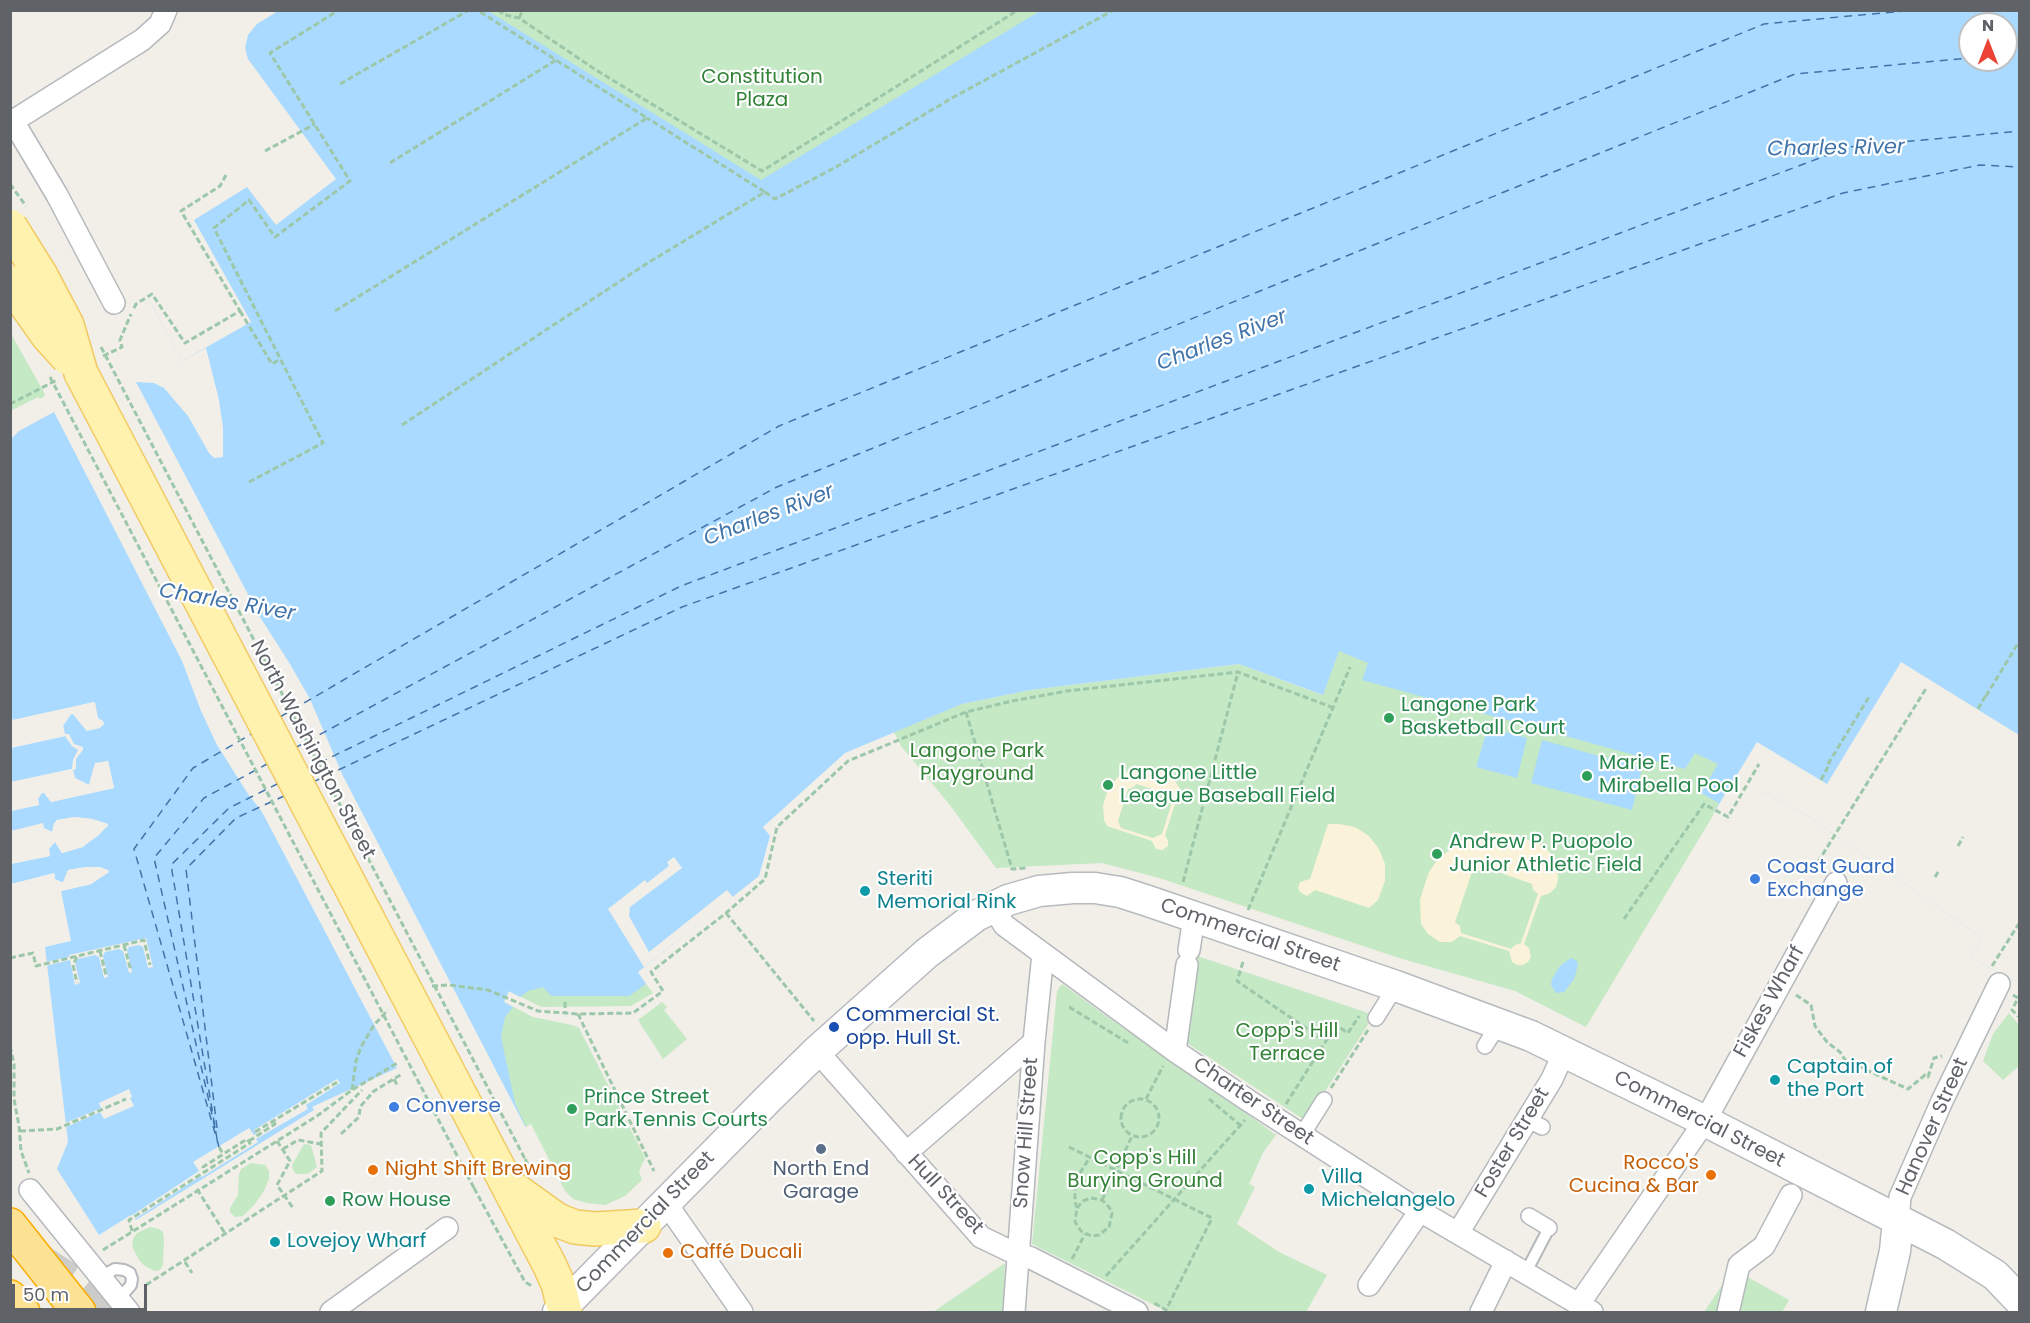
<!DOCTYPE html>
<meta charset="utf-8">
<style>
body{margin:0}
#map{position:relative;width:2030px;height:1323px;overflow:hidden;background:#f1efe8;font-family:Poppins,sans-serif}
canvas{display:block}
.frame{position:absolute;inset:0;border:12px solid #5f6368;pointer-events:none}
.north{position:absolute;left:1958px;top:12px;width:60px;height:60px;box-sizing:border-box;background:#fff;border:2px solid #bfc1c3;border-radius:50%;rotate:0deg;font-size:16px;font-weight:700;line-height:24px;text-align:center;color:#5f6368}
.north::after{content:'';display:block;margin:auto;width:21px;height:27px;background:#ea4335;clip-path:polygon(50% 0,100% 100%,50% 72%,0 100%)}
.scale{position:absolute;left:12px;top:1284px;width:135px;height:27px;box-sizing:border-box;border:3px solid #5f6368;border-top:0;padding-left:8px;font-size:18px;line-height:21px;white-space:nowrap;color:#5f6368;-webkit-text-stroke:4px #fff;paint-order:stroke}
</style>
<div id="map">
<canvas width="2030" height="1323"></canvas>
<div class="frame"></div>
<div class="north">N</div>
<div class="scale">50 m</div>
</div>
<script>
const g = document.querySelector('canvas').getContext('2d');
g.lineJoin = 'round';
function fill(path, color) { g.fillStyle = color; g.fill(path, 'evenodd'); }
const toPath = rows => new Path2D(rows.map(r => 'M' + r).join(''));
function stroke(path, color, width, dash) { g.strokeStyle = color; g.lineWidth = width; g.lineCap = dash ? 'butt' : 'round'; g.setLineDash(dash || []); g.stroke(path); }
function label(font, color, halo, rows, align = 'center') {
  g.font = font + ' Poppins,sans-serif'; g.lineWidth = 4.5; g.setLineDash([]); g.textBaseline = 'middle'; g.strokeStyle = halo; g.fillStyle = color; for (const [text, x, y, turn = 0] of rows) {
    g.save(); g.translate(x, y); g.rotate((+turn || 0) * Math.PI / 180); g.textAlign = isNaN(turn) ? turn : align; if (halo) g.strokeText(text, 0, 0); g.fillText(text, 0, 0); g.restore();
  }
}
fill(toPath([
 [487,11,1042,11,761,181],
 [10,332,46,396,11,415,10,415],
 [1344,629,1747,759,1586,1027,1515,991,1399,958,1159,878,1102,863,996,868,949,804,901,746,894,732,962,704,1030,690,1239,664,1322,695],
 [1197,956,1374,1015,1306,1121,1184,1041],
 [638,973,653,993,631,1006,541,1007,509,991,504,1002,533,1017,572,1025,579,1028,645,1158,639,1171,642,1180,625,1196,605,1205,587,1203,573,1199,565,1191,531,1124,487,1147,494,988],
 [1062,984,1123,1028,1186,1069,1276,1135,1263,1153,1249,1184,1255,1187,1237,1224,1279,1252,1327,1275,1306,1312,1168,1312,1032,1244,1057,991],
 [662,1002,667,1007,664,1010,687,1039,663,1059,638,1020],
 [2009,1013,2019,1025,2019,1066,2003,1080,1983,1061,1993,1034],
 [304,1144,311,1145,317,1167,308,1174,296,1174,293,1170,292,1165],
 [251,1163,265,1165,269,1171,269,1179,264,1191,254,1205,243,1216,235,1217,230,1212,230,1208,238,1195,239,1174,241,1169],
 [150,1227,159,1229,163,1232,164,1240,163,1265,160,1270,155,1271,145,1266,139,1260,132,1246,133,1239,137,1233],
 [1005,1263,1003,1312,933,1312],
 [1733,1269,1789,1300,1782,1312,1704,1312]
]), '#c5e8c5');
fill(toPath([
 [1139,768,1155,769,1163,772,1175,781,1180,789,1165,835,1168,841,1168,846,1163,850,1156,849,1152,841,1107,826,1104,820,1103,805,1108,789,1118,777,1126,772],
 [1136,784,1168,794,1172,802,1162,834,1153,838,1121,828,1118,821,1128,789,1134,787],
 [1328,824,1339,824,1355,827,1369,836,1379,849,1385,864,1385,881,1378,900,1369,908,1315,890,1307,896,1300,892,1298,888,1300,882,1310,879],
 [1494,833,1515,835,1539,844,1547,849,1557,862,1558,879,1556,887,1550,893,1541,896,1524,944,1529,948,1531,957,1528,962,1523,965,1517,965,1512,962,1509,951,1460,936,1452,942,1440,942,1428,934,1421,924,1420,900,1423,890,1429,872,1438,859,1460,842,1478,835],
 [1484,867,1532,884,1533,890,1538,894,1521,943,1515,945,1511,949,1461,933,1460,926,1455,922,1472,872,1478,871]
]), '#fbf3d9');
fill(toPath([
 [278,11,488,11,761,180,1040,11,2019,11,2019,983,1971,958,1982,938,1808,816,1764,792,1713,814,1719,803,1701,793,1718,764,1695,753,1685,769,1362,680,1368,663,1339,651,1323,695,1239,664,1030,690,962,704,845,753,763,827,770,836,759,876,638,972,646,984,629,996,551,996,543,987,528,991,520,997,509,991,504,1002,513,1007,505,1017,501,1037,515,1103,526,1127,454,1164,399,1067,312,1107,314,1110,136,1220,131,1215,99,1235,57,1169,68,1142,45,947,71,941,61,891,91,884,109,872,100,867,86,867,68,870,63,882,61,882,55,879,55,874,11,884,10,864,50,856,49,849,55,842,62,853,82,847,98,836,108,825,108,824,92,819,74,817,54,823,52,832,44,828,43,825,11,831,10,811,39,805,38,799,41,793,44,792,51,802,114,788,108,761,95,764,89,785,75,778,72,769,11,782,10,748,65,736,63,726,71,714,73,714,87,731,104,724,98,719,94,702,13,720,10,710,11,415,130,354,150,301,182,361,251,322,194,220,247,187,276,225,336,179,248,59,245,48,248,35,257,24],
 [1970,24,2006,24,2006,60,1970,60],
 [1488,727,1527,738,1517,778,1476,767],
 [1542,740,1642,768,1632,810,1531,783],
 [1571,958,1577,961,1578,965,1574,979,1564,992,1556,993,1551,985,1552,979,1560,966]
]), '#aadaff');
fill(toPath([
 [150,301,182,361,206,348,219,400,223,428,223,457,214,458,209,453,188,416,164,388,154,383,136,382,260,617,290,664,310,699,343,776,527,1130,456,1166,452,1165,437,1144,262,812,248,794,217,745,201,711,182,661,54,412,19,431,11,439,10,411,38,397,40,399,45,396,44,393,121,355,123,357,130,354,129,348,146,303],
 [1901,662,2019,735,2019,983,1971,958,1982,938,1808,816,1764,792,1740,830,1713,814,1757,742,1827,784],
 [95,702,98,718,103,721,104,724,100,728,87,731,73,714,70,715,63,726,65,734,69,734,74,744,83,747,83,750,76,759,76,769,73,770,75,778,89,785,95,763,108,761,114,788,51,802,44,793,42,793,38,799,39,805,11,811,10,808,35,802,35,798,41,790,46,790,53,799,110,786,105,764,97,766,90,788,85,788,73,781,70,772,10,785,11,782,72,769,73,760,78,750,72,746,65,736,11,748,10,745,62,734,61,725,70,711,75,712,89,728,99,726,100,723,95,720,92,705,13,723,13,720],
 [74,817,92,819,108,824,108,826,83,847,62,853,55,842,49,849,50,856,11,864,10,861,46,853,46,848,52,840,57,840,63,850,81,844,104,826,74,820,59,823,53,835,48,835,41,827,10,834,11,831,43,823,44,828,52,832,56,820],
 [674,857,682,868,630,907,629,916,649,952,727,890,733,897,644,967,608,909,645,880,647,883,669,866,667,862],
 [86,867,100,867,108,870,109,872,91,884,58,892,60,888,90,881,105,872,99,870,86,870,70,873,66,883,62,885,53,881,52,877,10,887,11,884,54,873,55,879,61,882,64,882,68,870],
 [146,938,153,967,148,968,143,947,139,945,129,947,127,950,132,972,129,973,123,951,119,949,105,952,103,956,108,977,104,978,99,957,95,955,78,959,75,962,80,983,75,985,70,960,45,966,45,962,69,957,69,955],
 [337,1079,340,1083,306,1105,308,1109,256,1139,258,1142,202,1177,201,1176,135,1219,131,1216,199,1171,193,1162,249,1128,254,1135,256,1134,254,1130],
 [129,1089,132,1097,130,1098,134,1106,104,1119,100,1112,64,1128,63,1124,101,1108,99,1103]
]), '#f1efe8');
stroke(toPath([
 [2006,55,2020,54],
 [280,717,779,426,1764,24,1915,10],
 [295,748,777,487,1795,74,1970,58],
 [307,769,681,586,1849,147,2020,131],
 [313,782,682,607,1843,193,1980,165,2020,167],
 [215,1128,154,858,204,798,267,764],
 [217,1128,186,869,236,818,284,796],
 [217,1139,171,865,229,808,279,783],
 [219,1147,134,849,193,768,253,733]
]), '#4174aa', 1.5, [8, 6]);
stroke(toPath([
 [42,1262,81,1287,110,1312]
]), '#ccccc8', 33, [33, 16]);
const service = toPath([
 [1526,1272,1549,1228],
 [100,1277,115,1269,124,1270,130,1273,132,1279,131,1285,119,1299]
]);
const pedestrian = toPath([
 [1376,1018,1396,986],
 [1485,1046,1499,1024],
 [1527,1119,1542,1127],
 [1302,1135,1324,1100],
 [1529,1216,1549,1228]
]);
const minor = toPath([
 [13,121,57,195,114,303],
 [10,123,142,40,160,24,166,10],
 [993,906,1004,925,1175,1051,1249,1101,1420,1211,1592,1312],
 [1189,950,1194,917],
 [817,1051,981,1237,1008,1250,1031,1258,1137,1312],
 [1175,1051,1187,965],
 [906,1153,1034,1042],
 [30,1190,129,1312],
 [666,1203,742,1312],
 [1898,1220,1900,1197,1942,1101,1999,984],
 [1458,1233,1552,1079,1564,1052],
 [1369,1285,1420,1211],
 [1579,1304,1705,1121,1836,883],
 [331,1312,447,1228],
 [1014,1312,1034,1042,1043,954],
 [1481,1312,1506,1261],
 [1728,1312,1739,1265,1764,1246,1791,1195]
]);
const secondary = toPath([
 [558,1312,768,1099,817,1051,927,953,976,916,1008,900,1039,891,1073,888,1095,888,1120,892,1148,901,1396,986,1531,1036,1705,1121,1945,1244,1995,1275,2020,1301],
 [1881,1312,1895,1251,1898,1220]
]);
const primary = toPath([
 [81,373,550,1266,558,1284,565,1312],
 [511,1187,557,1220,575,1227,595,1229,644,1226]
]);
const motorway = toPath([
 [10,1225,79,1312],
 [10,1297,23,1312]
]);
stroke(service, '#b5b8bc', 14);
stroke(pedestrian, '#b5b8bc', 18);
stroke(minor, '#b5b8bc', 24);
stroke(secondary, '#b6babf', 33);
stroke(primary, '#f2c960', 36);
stroke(motorway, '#f9ab00', 36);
stroke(toPath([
 [498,10,505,15,519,18,596,70,762,171,1018,10],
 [519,18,523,10],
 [340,84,469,10],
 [265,151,315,124],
 [390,163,556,60,477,10],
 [765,192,775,199,836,167,952,98,1114,10],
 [134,308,136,304,152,294,185,343,240,311,181,211,220,186,226,175],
 [240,311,272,364,280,359],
 [335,311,647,118,556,60],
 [103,356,122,347,120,340,131,314],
 [10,404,57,380],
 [402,425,646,264,765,192,647,118],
 [249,482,323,443,214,228,249,200,275,237,350,181,270,53,339,10],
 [1986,696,2020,640],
 [1978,709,1986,695],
 [966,712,1012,869,1027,868],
 [1828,764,1869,697],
 [1821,780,1830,763],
 [1958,846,1963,837],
 [1813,870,1927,687],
 [1935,877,1938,872],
 [1183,882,1238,672],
 [1248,910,1350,667],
 [726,913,814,1021],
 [1624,919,1704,804,1728,817,1759,764],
 [124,945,131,971],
 [100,951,106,975],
 [77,957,73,965,77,983],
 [10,958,33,953,36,966,144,940,150,965],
 [1243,962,1237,981,1325,1041],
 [1992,966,2020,922],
 [432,986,449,985,488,990,538,1011,578,1014,633,1013,663,991,651,972,726,913,765,879,777,827,848,761,966,712,1012,701,1067,691,1238,672,1334,708],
 [1796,995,1811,1005,1815,1026,1827,1042,1840,1052,1845,1060,1908,1089,1925,1075,1928,1077,1934,1058,1942,1056],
 [2013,995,2018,998,2012,1010,2020,1018],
 [565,1002,565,1013],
 [1069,1007,1130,1044],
 [578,1014,654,1171],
 [10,1046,14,1064,14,1099,19,1126,21,1151,29,1173],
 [394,1079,397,1085],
 [1331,1088,1368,1030],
 [352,1090,356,1061,361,1047,374,1025,388,1010],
 '1121 1118a19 19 0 1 1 38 0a19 19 0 1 1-38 0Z',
 [1146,1099,1163,1066],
 [1209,1099,1240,1125],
 [1286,1104,1336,1025,1348,1033,1359,1016],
 [20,1131,57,1129,126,1099],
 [255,1132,339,1081],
 [341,1134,359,1117,360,1107,374,1091,402,1074],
 [249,1141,275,1124,273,1121],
 [277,1141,290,1161,277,1185,293,1208],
 [219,1147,223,1154],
 [1069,1147,1212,1218,1166,1310,1154,1303],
 [283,1149,298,1140,321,1144],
 [525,1159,530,1168],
 [474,1188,525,1282,532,1286],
 [197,1189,226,1235],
 [1102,1200,1132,1136],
 [1077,1208,1083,1201,1091,1198,1102,1200,1109,1207,1112,1213,1109,1227,1099,1235,1091,1236,1081,1231,1075,1222,1077,1208,1075,1202,1075,1188,1078,1176,1090,1157],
 [132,1231,129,1220,250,1143,247,1139,203,1167,205,1170],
 [103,1250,317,1116,352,1090,399,1062],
 [1072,1259,1085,1234],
 [185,1262,192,1273],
 [1106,1276,1245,1120],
 [146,1285,322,1171,321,1133,362,1090]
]), '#9cc7a9', 3, [6, 3]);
stroke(service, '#fff', 10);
stroke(pedestrian, '#fff', 15);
stroke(minor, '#fff', 21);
stroke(secondary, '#fff', 30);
stroke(primary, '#fff2af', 33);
stroke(motorway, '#fde293', 33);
const primaryBridge = toPath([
 [10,226,40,274,67,325,81,373],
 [10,282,48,336,68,358]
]);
stroke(primaryBridge, '#f2c960', 36, []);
stroke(toPath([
 [10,184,26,206],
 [101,347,525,1159],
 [50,377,474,1188]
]), '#9cc7a9', 3, [6, 3]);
stroke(primaryBridge, '#fff2af', 33);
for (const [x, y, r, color] of [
 [1389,718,6,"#2e9e5b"],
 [1587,776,6,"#2e9e5b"],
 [1108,785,6,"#2e9e5b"],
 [1437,854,6,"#2e9e5b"],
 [1755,879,6,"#3f7fe0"],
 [865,891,6,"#0f9aa8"],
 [834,1027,6,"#1a4fb4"],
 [1775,1080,6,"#0f9aa8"],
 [394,1107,6,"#3f7fe0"],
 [572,1109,6,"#2e9e5b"],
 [821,1149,6,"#5c6f8a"],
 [373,1170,6,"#e8710a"],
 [1711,1175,6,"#e8710a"],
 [1309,1189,6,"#0f9aa8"],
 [330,1201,6,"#2e9e5b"],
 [275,1242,6,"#0f9aa8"],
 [668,1253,6,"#e8710a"]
]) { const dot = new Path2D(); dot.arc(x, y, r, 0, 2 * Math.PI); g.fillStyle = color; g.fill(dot); stroke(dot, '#fff', 2); }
label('20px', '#348238', '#fff', [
 ["Constitution",762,78],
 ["Plaza",762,101],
 ["Langone Park",977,752],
 ["Playground",977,775],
 ["Copp's Hill",1287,1032],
 ["Terrace",1287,1055],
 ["Copp's Hill",1145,1159],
 ["Burying Ground",1145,1182]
]);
label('20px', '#27864d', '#fff', [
 ["Langone Park",1401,706],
 ["Basketball Court",1401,729],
 ["Marie E.",1599,764],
 ["Mirabella Pool",1599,787],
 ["Langone Little",1120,774],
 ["League Baseball Field",1120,797],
 ["Andrew P. Puopolo",1449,843],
 ["Junior Athletic Field",1449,866],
 ["Prince Street",584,1098],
 ["Park Tennis Courts",584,1121],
 ["Row House",342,1201]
], 'left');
label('20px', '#5f6368', '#fff', [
 ["North Washington Street",312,750,62],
 ["Commercial Street",1250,936,19],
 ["Fiskes Wharf",1770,1002,-61],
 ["Charter Street",1253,1102,34],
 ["Commercial Street",1699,1120,27],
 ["Hanover Street",1933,1127,-66],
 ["Snow Hill Street",1027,1133,-86],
 ["Foster Street",1513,1143,-59],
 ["Hull Street",945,1195,47],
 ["Commercial Street",646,1223,-46]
]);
label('20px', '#366cbe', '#fff', [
 ["Coast Guard",1767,868],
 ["Exchange",1767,891],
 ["Converse",406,1107]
], 'left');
label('20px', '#0d838f', '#fff', [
 ["Steriti",877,880],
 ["Memorial Rink",877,903],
 ["Captain of",1787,1068],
 ["the Port",1787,1091],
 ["Villa",1321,1178],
 ["Michelangelo",1321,1201],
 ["Lovejoy Wharf",287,1242]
], 'left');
label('20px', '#164399', '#fff', [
 ["Commercial St.",846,1016],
 ["opp. Hull St.",846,1039]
], 'left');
label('20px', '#c56008', '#fff', [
 ["Rocco's",1699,1164,"right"],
 ["Cucina & Bar",1699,1187,"right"],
 ["Night Shift Brewing",385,1170],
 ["Caffé Ducali",680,1253]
], 'left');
label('20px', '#4e5e75', '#fff', [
 ["North End",821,1170],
 ["Garage",821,1193]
]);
label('italic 21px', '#4174aa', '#fff', [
 ["Charles River",1836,149,-1],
 ["Charles River",1222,341,-21],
 ["Charles River",769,516,-21],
 ["Charles River",227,603,10]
]);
</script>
